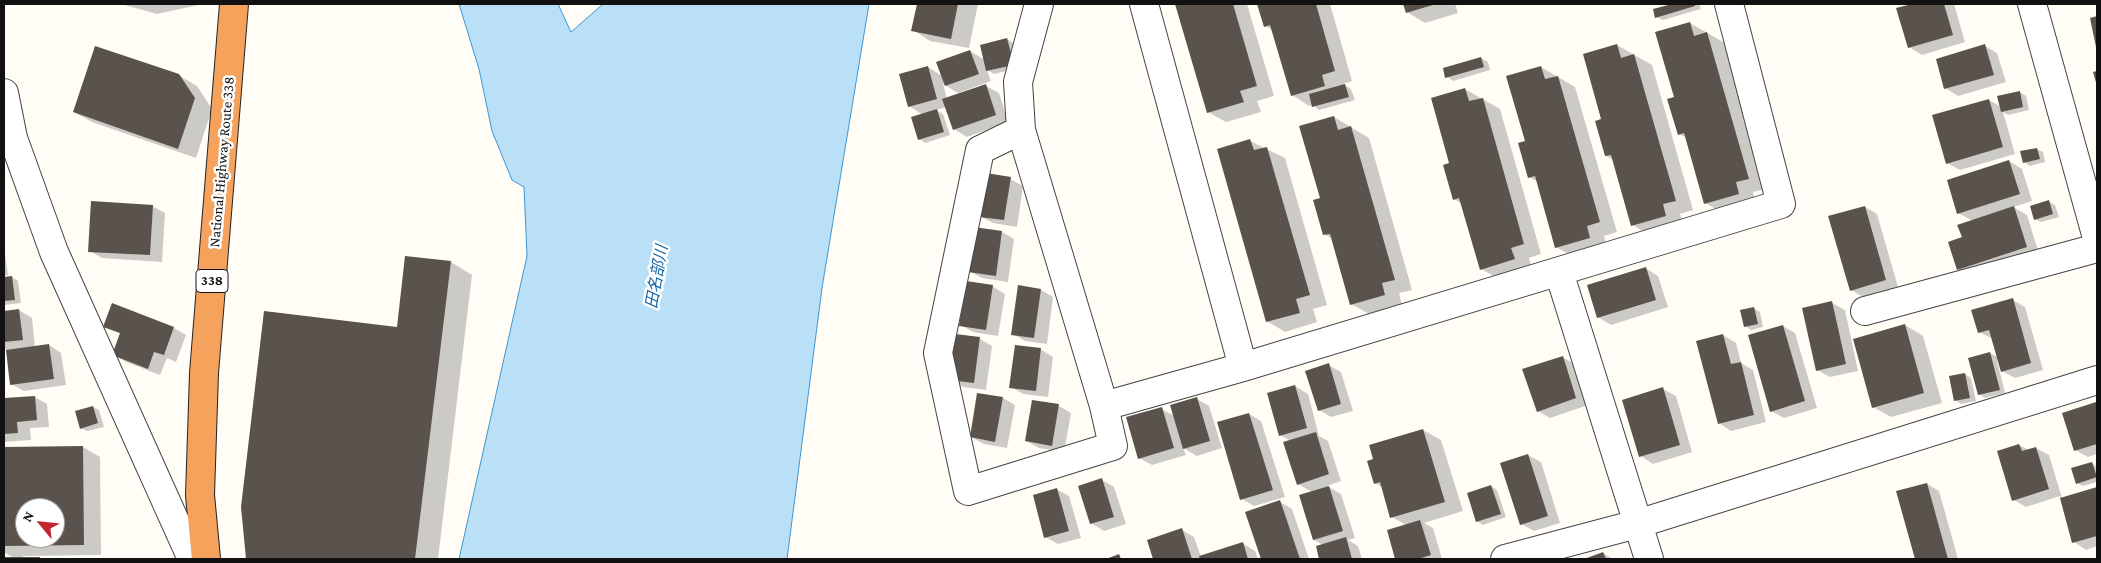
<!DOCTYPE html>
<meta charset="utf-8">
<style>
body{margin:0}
#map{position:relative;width:2101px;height:563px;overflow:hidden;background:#fffdf5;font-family:"Crimson Pro",serif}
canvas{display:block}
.frame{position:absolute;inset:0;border:5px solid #111;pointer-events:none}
.north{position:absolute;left:15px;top:498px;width:50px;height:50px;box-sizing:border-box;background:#fff;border:1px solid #a0a0a0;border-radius:50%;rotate:298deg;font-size:14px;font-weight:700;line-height:20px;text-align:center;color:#111}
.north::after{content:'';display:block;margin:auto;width:18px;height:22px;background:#c4262e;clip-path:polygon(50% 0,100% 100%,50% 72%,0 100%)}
</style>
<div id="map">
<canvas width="2101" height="563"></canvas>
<div class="frame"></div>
<div class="north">N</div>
</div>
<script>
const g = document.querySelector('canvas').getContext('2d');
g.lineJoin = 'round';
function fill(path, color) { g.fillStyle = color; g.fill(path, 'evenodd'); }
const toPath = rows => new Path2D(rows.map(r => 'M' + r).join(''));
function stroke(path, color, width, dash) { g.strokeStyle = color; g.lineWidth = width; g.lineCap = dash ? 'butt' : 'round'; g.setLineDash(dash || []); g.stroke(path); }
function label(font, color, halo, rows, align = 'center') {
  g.font = font + ' "Crimson Pro","Noto Sans JP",serif'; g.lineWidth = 5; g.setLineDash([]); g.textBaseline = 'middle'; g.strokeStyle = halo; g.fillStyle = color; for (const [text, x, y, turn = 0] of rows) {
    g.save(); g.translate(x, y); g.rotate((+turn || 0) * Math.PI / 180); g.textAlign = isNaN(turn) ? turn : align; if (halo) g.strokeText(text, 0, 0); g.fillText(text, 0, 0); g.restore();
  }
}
const water = toPath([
 [459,4,558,4,571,32,603,4,869,4,822,288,787,559,459,559,527,256,524,187,512,180,492,131,479,69,459,4]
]);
fill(water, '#b9e0f7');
stroke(water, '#3f96cf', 1);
fill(toPath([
 [121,4,203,4,157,14],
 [918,4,978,4,969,48,930,41,913,30],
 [1176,4,1247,4,1274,96,1257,101,1261,112,1226,122,1208,112],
 [1258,4,1330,4,1352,81,1343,84,1351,89,1355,100,1319,110,1313,105,1309,106,1292,95,1273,30,1265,26],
 [1405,4,1455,4,1458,13,1425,23,1407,12],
 [1677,4,1699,4,1701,9,1663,20,1657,17,1655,10],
 [1916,4,1954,4,1965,42,1922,55,1909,47,1898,9],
 [1690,23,1725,43,1766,189,1753,192,1756,204,1723,213,1705,203,1687,138,1679,134,1675,98],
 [1007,39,1013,43,1019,68,994,74,987,70,991,81,958,93,943,84,947,99,986,86,999,93,1008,122,967,137,954,129,946,107,936,110,943,114,950,135,925,143,919,139,923,115,909,106,928,67,942,76,970,51,985,60],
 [1617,45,1652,65,1693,210,1680,214,1684,226,1650,236,1633,225,1614,160,1606,156,1603,120],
 [1985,46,1997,53,2006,82,1958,96,1945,88],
 [1481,58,1488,62,1490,70,1453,81,1447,77,1444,69],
 [1541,67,1575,87,1617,232,1604,236,1607,248,1574,257,1556,247,1538,182,1529,177,1526,142],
 [178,75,197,86,212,109,196,158,92,122,74,112],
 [1465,89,1500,109,1541,254,1529,258,1532,269,1499,279,1481,269,1462,204,1454,199,1451,164],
 [2019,92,2026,96,2029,110,2008,115,2003,112,2015,154,1960,170,1947,163,1989,100,2001,107],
 [1334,117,1369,138,1412,290,1399,293,1402,305,1369,314,1351,304,1333,239,1324,234,1322,199],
 [1250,141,1285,158,1327,305,1313,309,1317,322,1285,332,1267,321],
 [2037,149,2043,152,2045,162,2030,166,2024,162],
 [2009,161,2022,169,2032,201,2013,207,2027,215,2039,254,1971,277,1958,269,1963,238,1973,221,1958,213],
 [1010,179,1023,186,1017,227,993,223,980,216],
 [2049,202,2055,205,2059,217,2041,222,2035,219],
 [152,206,165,213,162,262,102,258,90,251],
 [1865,207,1877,214,1898,287,1863,297,1851,290],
 [1002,232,1014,239,1008,282,982,278,969,271],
 [4,248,8,275,4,276],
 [451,262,472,275,438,559,248,559,242,507,398,328],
 [1645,268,1658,276,1668,307,1611,325,1598,317],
 [12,277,18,281,21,303,4,305,4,278],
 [992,286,1005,294,998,336,973,332,961,325],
 [1041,290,1053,297,1047,344,1025,341,1013,334],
 [2013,300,2025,307,2043,370,2015,378,2002,371,1999,360,1997,361,2005,393,1985,398,1979,394,1990,353,1999,358,1993,339,1979,332],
 [1832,303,1845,310,1858,371,1830,377,1817,370],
 [113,305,174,328,186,335,176,362,167,358,160,375,126,362,113,354,121,334,105,326],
 [1753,308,1760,312,1763,327,1751,330,1745,326],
 [19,310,32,318,35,347,49,345,61,353,66,385,24,391,11,384,7,350,4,349,4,312],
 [1905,325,1923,336,1942,403,1891,417,1873,407],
 [1783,326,1795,333,1817,408,1784,418,1771,411],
 [1723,335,1736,343,1741,363,1753,370,1766,422,1731,431,1719,423],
 [980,339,992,346,986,390,963,387,951,379],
 [1040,349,1053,357,1048,397,1023,394,1011,387],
 [1562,357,1575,364,1588,405,1550,418,1538,411],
 [1328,365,1341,372,1353,411,1331,417,1319,410],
 [1965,374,1971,378,1976,401,1961,404,1955,400],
 [1295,386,1308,394,1319,436,1328,441,1341,481,1327,486,1341,494,1355,538,1348,540,1358,546,1362,559,1321,559,1317,547,1323,545,1314,540,1312,492,1298,484,1291,441,1280,435],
 [1663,389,1676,396,1692,452,1653,464,1641,456],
 [35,397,47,404,49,427,30,428,31,440,4,442,4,400],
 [1003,398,1015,405,1007,448,984,444,971,437],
 [1197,399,1209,406,1222,448,1197,456,1183,448,1186,455,1152,465,1139,458,1161,409,1175,416],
 [2096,404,2097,454,2088,457,2075,450,2064,414],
 [1059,406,1071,413,1064,452,1039,448,1026,441],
 [93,407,99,410,104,427,87,431,81,428],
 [1249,414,1261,421,1285,497,1254,506,1242,499],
 [1423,430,1441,440,1463,511,1424,523,1433,528,1442,559,1397,559,1388,531,1406,525,1392,517,1383,488,1375,483],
 [2019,445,2029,450,2036,448,2049,455,2062,498,2097,488,2097,546,2086,550,2074,542,2060,496,2026,507,2014,500],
 [83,447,100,457,101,555,23,556,23,558,42,559,4,559,14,558,4,552,4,448],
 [25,508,55,508,55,538,25,538],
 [1528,455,1541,462,1560,523,1534,531,1521,524],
 [2092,463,2097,467,2097,482,2083,486,2077,483],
 [1102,480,1114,487,1126,524,1104,531,1091,523],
 [1927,484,1939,491,1958,559,1916,559,1898,492],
 [1491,486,1497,490,1506,517,1483,525,1477,521],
 [1056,489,1069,496,1081,538,1058,544,1045,537],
 [1280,502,1292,509,1309,559,1262,559,1247,513],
 [1182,530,1194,537,1201,557,1242,543,1255,551,1258,559,1155,559,1148,541],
 [1603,553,1613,559,1587,559]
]), '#0003');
fill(toPath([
 [917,4,958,4,951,39,911,31],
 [1175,4,1233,4,1257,86,1240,91,1244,102,1207,113],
 [1257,4,1316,4,1335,71,1322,75,1325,86,1291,96,1270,25,1264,27],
 [1403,4,1436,4,1406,13],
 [1672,4,1695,4,1695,6,1655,18,1653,9],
 [1912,4,1944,4,1953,35,1908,48,1896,8],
 [2097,16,2097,47,2096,47,2090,18],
 [1690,22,1694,36,1707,32,1749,179,1736,182,1739,194,1704,204,1684,133,1678,135,1667,99,1674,97,1655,32],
 [1007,38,1014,65,986,71,980,45],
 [1617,44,1621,58,1634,54,1676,201,1663,204,1666,216,1631,226,1611,155,1605,156,1595,121,1601,119,1583,54],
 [1985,44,1994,75,1944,89,1936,59],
 [95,46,179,74,195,98,178,149,73,112],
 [970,50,979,74,945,86,936,62],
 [1481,57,1484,67,1445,78,1443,68],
 [928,66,937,99,908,107,899,74],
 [1541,66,1545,79,1558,76,1600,222,1587,226,1590,238,1555,248,1535,176,1528,178,1518,143,1525,141,1506,76],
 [2097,71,2097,86,2093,72],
 [986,84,996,115,953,130,942,99],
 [1345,84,1349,97,1312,107,1309,94],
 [1465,88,1469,101,1483,98,1524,244,1511,248,1515,259,1480,270,1459,198,1453,200,1443,165,1449,163,1431,98],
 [2020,91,2023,107,2001,112,1997,96],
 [1989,99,2003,147,1946,164,1932,115],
 [937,109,944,132,918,140,911,117],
 [1334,116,1338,130,1351,126,1395,280,1382,283,1385,295,1350,305,1330,234,1323,235,1313,200,1320,198,1299,126],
 [1250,139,1254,150,1267,147,1310,295,1296,299,1300,313,1266,322,1217,149],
 [2037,148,2040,159,2023,163,2020,151],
 [2009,160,2020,194,1957,214,1947,180],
 [986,173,1011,177,1004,220,979,217],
 [2049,200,2053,214,2034,220,2030,206],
 [91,201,153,205,150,255,88,252],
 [1865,206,1886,280,1850,291,1828,216],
 [2014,206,2027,247,1957,270,1948,242,1962,237,1957,225],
 [974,227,1002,231,996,276,968,272],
 [405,256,451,261,415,559,246,559,241,507,264,311,397,327],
 [1646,267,1656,300,1597,318,1587,285],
 [12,276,15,300,4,301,4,277],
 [966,281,993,285,986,330,959,326],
 [1018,285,1041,289,1034,338,1011,335],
 [2013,298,2031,363,2001,372,1989,330,1978,333,1971,310],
 [1832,301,1846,364,1816,371,1802,308],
 [112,303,174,327,164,355,154,352,148,369,112,355,120,333,103,327],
 [1754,307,1758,324,1744,327,1740,310],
 [19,309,23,340,4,342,4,311],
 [1905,324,1924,393,1872,408,1853,339],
 [1783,325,1805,401,1770,412,1748,335],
 [955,334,980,337,974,383,949,380],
 [1723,334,1731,364,1741,362,1754,415,1718,424,1696,341],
 [49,344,54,379,10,385,6,350],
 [1015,345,1041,348,1036,391,1009,388],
 [1990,352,2000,390,1978,395,1968,358],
 [1563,356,1576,398,1537,412,1522,369],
 [1329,363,1341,404,1318,411,1305,371],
 [1965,373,1970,398,1954,401,1949,376],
 [1295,385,1307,428,1279,436,1267,393],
 [1663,387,1680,445,1639,457,1622,400],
 [977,393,1003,397,995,442,970,437],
 [35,396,37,420,17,422,18,433,4,434,4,398],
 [1197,397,1210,441,1183,449,1170,405],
 [1032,400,1059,404,1052,446,1025,441],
 [2096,402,2097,444,2074,451,2062,413],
 [93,406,98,423,80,429,75,411],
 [1162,407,1174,448,1138,459,1126,417],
 [1249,413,1273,490,1240,500,1217,422],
 [1423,429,1445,502,1390,518,1380,482,1374,484,1367,461,1373,459,1369,445],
 [1316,432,1329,474,1297,485,1283,442],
 [2019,444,2022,451,2036,447,2049,489,2012,501,1997,451],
 [83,446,84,545,4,546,4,447],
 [25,508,55,508,55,538,25,538],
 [1528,454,1548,516,1520,525,1500,463],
 [2092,462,2097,477,2076,484,2071,468],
 [1102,478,1114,517,1090,524,1078,486],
 [1927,483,1948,559,1915,559,1896,491],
 [1491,485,1501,514,1476,522,1467,493],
 [1329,486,1343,531,1313,540,1299,495],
 [2097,487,2097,536,2072,543,2060,498],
 [1057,488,1069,531,1044,538,1033,495],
 [1280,500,1300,559,1261,559,1245,512],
 [1420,520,1431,555,1418,559,1395,559,1387,530],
 [1182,528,1192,559,1153,559,1147,540],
 [1346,537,1352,559,1319,559,1316,546],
 [1243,542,1248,559,1200,559,1199,556],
 [1603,552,1606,559,1584,559],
 [1119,554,1121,559,1106,559],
 [4,557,40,557,40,559,4,559]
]), '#5a524d');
const minor = toPath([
 [1039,4,1018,82,1021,130,1104,406,1243,367,1781,204,1729,4],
 [1144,4,1243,367],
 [2032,4,2097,238],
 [4,93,13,138,54,252,192,559],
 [1021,130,980,150,938,353,968,491,1113,446,1104,406],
 [1559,272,1649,559],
 [1865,311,2097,248],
 [1505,559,1637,524,2097,380]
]);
const highway = toPath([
 [206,559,200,495,204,373,234,4]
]);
stroke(minor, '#444', 30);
stroke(highway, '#222', 30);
stroke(minor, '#fff', 28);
stroke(highway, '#f5a25d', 28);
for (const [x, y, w] of [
 [212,281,32]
]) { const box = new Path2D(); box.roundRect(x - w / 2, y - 11.5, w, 23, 4); g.fillStyle = '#fff'; g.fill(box); stroke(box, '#111', 1); }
label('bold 14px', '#111', null, [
 ["338",212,281]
]);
label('15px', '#111', '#fff', [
 ["National Highway Route 338",222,162,-85]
]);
label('italic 16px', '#1768a6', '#fff', [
 ["田名部川",657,277,-80]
]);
</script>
